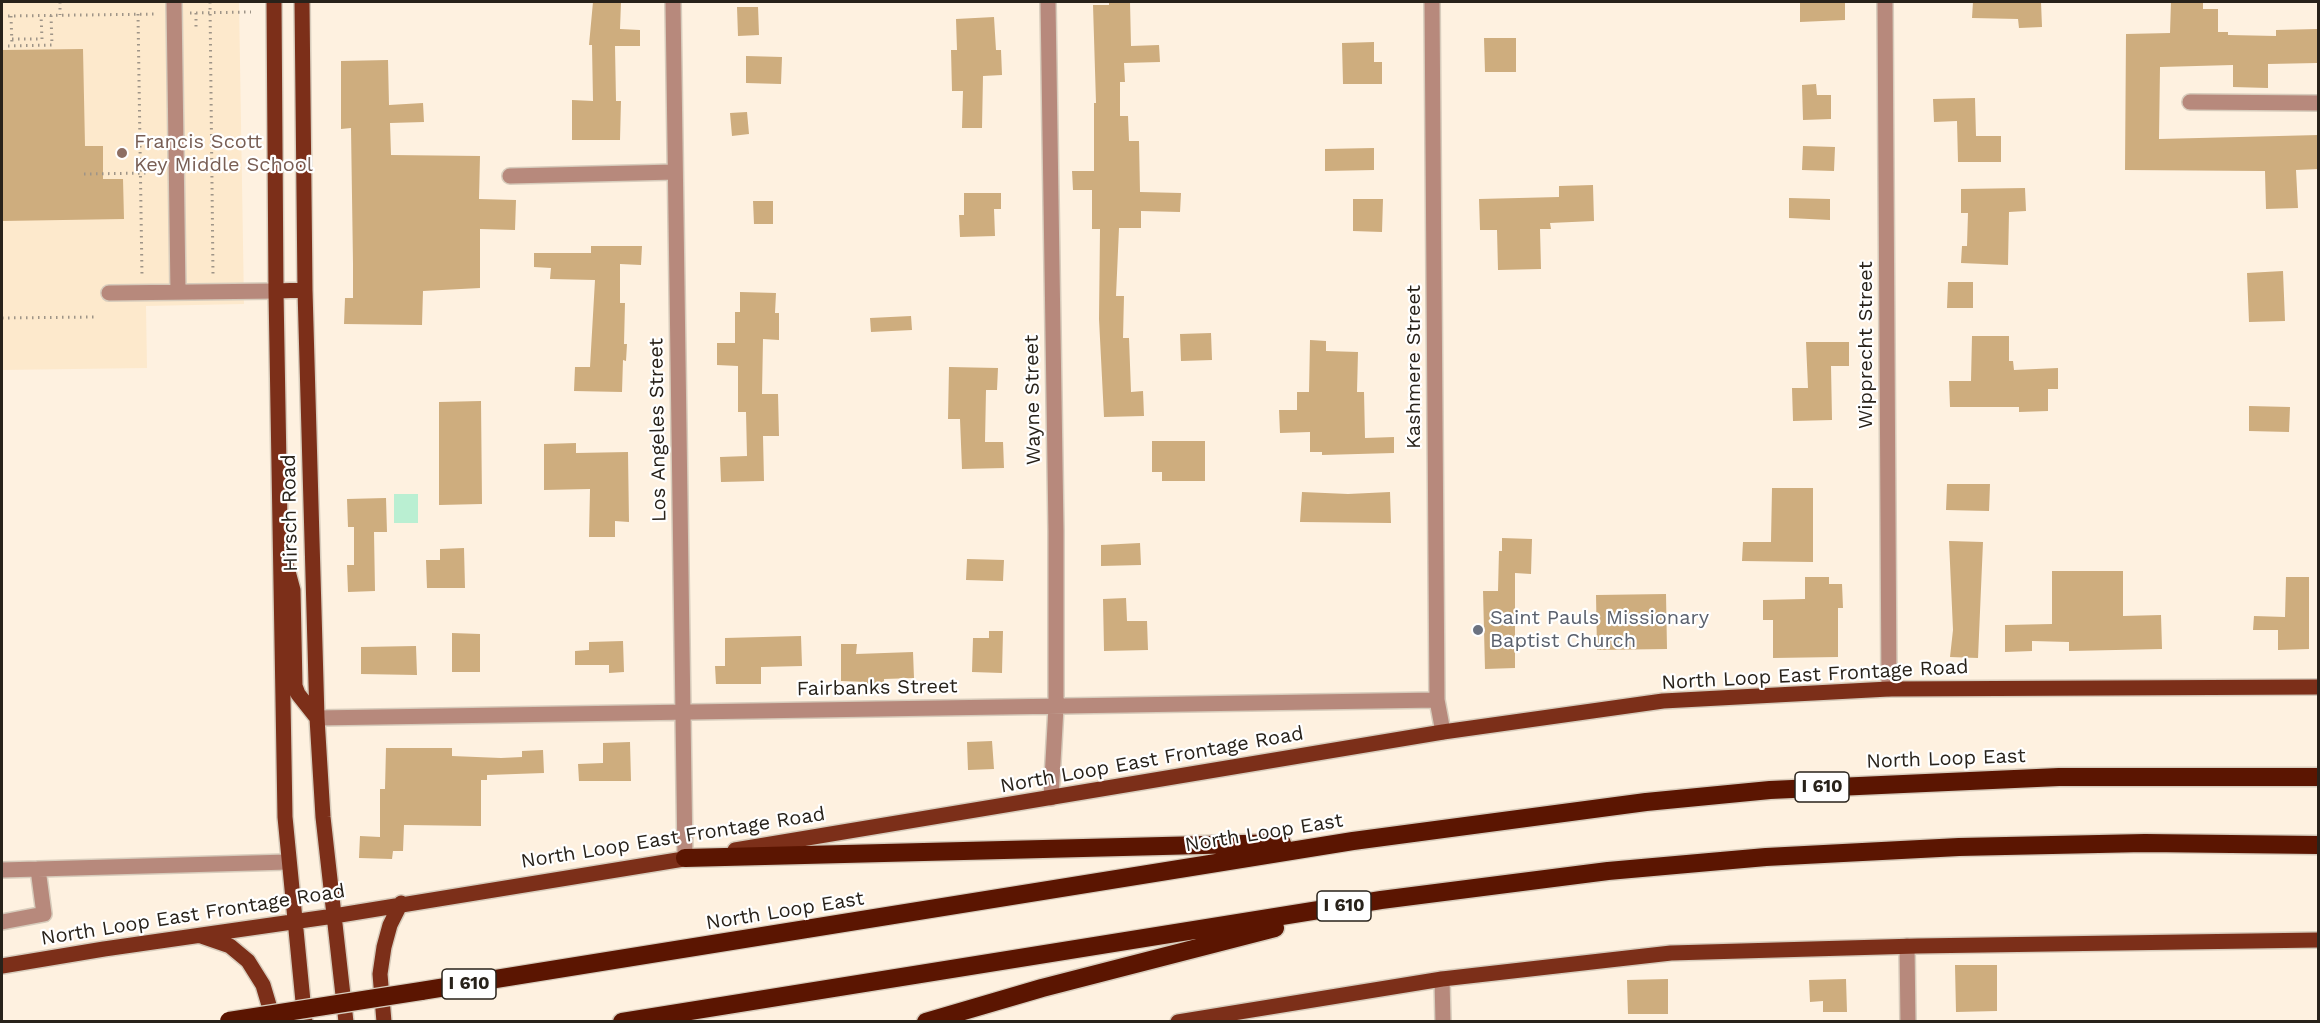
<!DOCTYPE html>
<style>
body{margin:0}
#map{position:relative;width:2320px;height:1023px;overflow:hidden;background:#fef1e0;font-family:"Work Sans",sans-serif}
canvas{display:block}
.frame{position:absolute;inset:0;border:3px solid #28221a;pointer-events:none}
</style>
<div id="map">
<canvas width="2320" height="1023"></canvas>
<div class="frame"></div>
</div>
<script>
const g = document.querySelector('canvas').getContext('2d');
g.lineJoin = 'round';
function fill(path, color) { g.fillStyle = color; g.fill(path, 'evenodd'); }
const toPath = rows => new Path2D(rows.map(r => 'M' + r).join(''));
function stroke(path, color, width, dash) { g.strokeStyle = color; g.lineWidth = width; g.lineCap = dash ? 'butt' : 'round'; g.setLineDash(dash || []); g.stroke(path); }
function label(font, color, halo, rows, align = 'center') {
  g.font = font + ' "Work Sans",sans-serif'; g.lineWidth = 4.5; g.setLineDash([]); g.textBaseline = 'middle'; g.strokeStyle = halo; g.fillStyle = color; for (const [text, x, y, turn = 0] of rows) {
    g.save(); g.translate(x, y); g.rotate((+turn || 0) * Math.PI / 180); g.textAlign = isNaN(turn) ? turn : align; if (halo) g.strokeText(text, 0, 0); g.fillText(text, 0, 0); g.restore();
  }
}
fill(toPath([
 [2,2,239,2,244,304,146,306,147,368,2,370]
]), '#fde9cc');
fill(toPath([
 [394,494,418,494,418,523,394,523]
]), '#baefd2');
fill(toPath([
 [593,2,621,2,620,29,640,30,640,46,615,46,616,101,621,101,620,140,572,140,572,100,593,101,592,45,589,45],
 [1109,2,1130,2,1131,46,1159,45,1160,62,1124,63,1125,82,1120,82,1120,116,1128,116,1129,141,1139,141,1140,192,1181,193,1180,212,1141,211,1141,228,1119,228,1116,296,1124,296,1123,338,1129,338,1131,392,1143,391,1144,416,1104,417,1099,319,1100,229,1092,229,1092,190,1073,190,1072,171,1094,171,1094,103,1096,103,1093,5,1109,5],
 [1800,2,1845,2,1845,20,1800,22],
 [1973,2,2041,2,2042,27,2019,28,2018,19,1972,18],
 [2171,2,2203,2,2203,9,2218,9,2218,32,2228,32,2228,35,2276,36,2276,30,2317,29,2317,63,2268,64,2268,88,2233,87,2233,65,2160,67,2159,139,2319,135,2319,169,2296,170,2298,208,2266,209,2265,171,2125,170,2126,34,2170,33],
 [737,7,758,7,759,35,738,36],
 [994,17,996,50,1001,50,1002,75,983,76,982,128,962,128,963,91,952,91,951,50,957,50,956,19],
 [1484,38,1516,38,1516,72,1485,72],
 [1374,42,1374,62,1382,62,1382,84,1343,84,1342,43],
 [83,49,85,146,103,146,103,179,123,179,124,219,2,221,2,50],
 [746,56,782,57,781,84,746,83],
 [388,60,389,105,423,103,424,122,390,123,391,155,480,156,479,199,516,200,515,230,480,229,480,288,423,291,422,325,344,324,345,298,353,298,353,264,351,128,341,129,341,61],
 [1816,84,1817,95,1831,95,1831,119,1803,120,1802,85],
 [1975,98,1976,136,2001,136,2001,162,1958,162,1957,121,1934,122,1933,99],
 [747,112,749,134,732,136,730,113],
 [1803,146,1835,147,1834,171,1802,170],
 [1374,148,1374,170,1325,171,1325,149],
 [1593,185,1594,221,1550,223,1551,229,1540,229,1541,269,1498,270,1497,230,1480,230,1479,199,1559,197,1559,186],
 [2025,188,2026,211,2009,212,2008,265,1961,263,1962,246,1967,246,1968,213,1961,213,1961,189],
 [964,193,1001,193,1001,209,994,209,995,236,960,237,959,215,964,215],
 [1789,198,1830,199,1830,220,1789,218],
 [1353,199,1383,199,1382,232,1353,231],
 [753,201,773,201,773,224,754,224],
 [591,246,642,246,641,265,620,264,620,303,625,303,624,344,627,344,626,361,623,360,622,392,574,391,575,367,590,367,595,280,550,279,551,268,534,267,534,253,591,253],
 [2283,271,2285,321,2249,322,2247,273],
 [1948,282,1973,282,1973,308,1947,308],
 [740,292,776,293,775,313,779,313,779,340,763,339,762,394,778,394,779,436,763,436,764,481,721,482,720,457,747,456,746,412,738,412,738,366,717,365,717,343,735,343,735,312,740,312],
 [911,316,912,330,871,332,870,318],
 [1211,333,1212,360,1181,361,1180,334],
 [1972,336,2009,336,2009,361,2013,361,2014,370,2058,368,2058,389,2048,389,2048,411,2019,412,2019,407,1950,407,1949,381,1971,381],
 [1310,340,1326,341,1326,351,1358,352,1357,392,1364,392,1365,438,1394,437,1394,453,1322,455,1322,452,1310,452,1310,432,1280,433,1279,410,1297,410,1297,392,1309,392],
 [1806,342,1849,342,1849,366,1831,366,1832,420,1793,421,1792,388,1808,388],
 [949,367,998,368,997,390,986,390,985,442,1003,442,1004,468,962,469,960,419,948,419],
 [481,401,482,504,439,505,439,402],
 [2249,406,2290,407,2289,432,2249,431],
 [1152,441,1205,441,1205,481,1162,481,1162,472,1152,472],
 [576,443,576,453,628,452,629,522,615,521,615,537,589,537,590,489,544,490,544,444],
 [1947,484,1990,484,1989,511,1946,510],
 [1772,488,1813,488,1813,562,1742,561,1743,542,1771,542],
 [1302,492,1348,494,1390,492,1391,523,1300,522],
 [386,498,387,532,374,532,375,591,348,592,347,565,354,565,354,527,348,527,347,499],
 [1502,538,1532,539,1531,574,1515,573,1515,668,1485,669,1483,591,1498,591,1499,551,1502,551],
 [1949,541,1983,542,1978,658,1950,657,1953,630],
 [1140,543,1141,565,1101,566,1101,545],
 [464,548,465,588,427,588,426,560,440,560,440,549],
 [967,559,1004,560,1003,581,966,580],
 [2052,571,2123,571,2123,616,2161,615,2162,649,2069,651,2069,642,2032,641,2032,651,2005,652,2005,625,2052,624],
 [1805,577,1829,577,1829,584,1842,584,1843,608,1838,608,1838,657,1773,658,1773,620,1763,620,1763,600,1805,599],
 [2286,577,2309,577,2309,649,2278,650,2278,630,2253,630,2254,616,2285,617],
 [1666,594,1667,649,1597,650,1596,595],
 [1126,598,1127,621,1147,621,1148,650,1104,651,1103,599],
 [989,631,1003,631,1002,673,972,672,973,638,989,638],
 [452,633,480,634,480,672,452,672],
 [801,636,802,666,761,667,761,684,716,684,715,666,725,666,725,638],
 [623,641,624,672,609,673,609,665,575,665,575,651,589,650,589,642],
 [841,644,857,644,856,654,913,652,914,678,884,679,884,691,867,691,867,682,841,681],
 [416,646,417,675,361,674,361,647],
 [992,741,994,769,968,770,967,742],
 [630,742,631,781,579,781,578,764,603,763,603,743],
 [386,748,452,748,452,756,501,758,522,757,522,751,543,750,544,773,487,775,487,780,481,780,481,826,404,825,403,851,393,851,392,859,359,858,360,836,380,837,380,789,385,789],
 [1955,965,1997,965,1997,1011,1956,1012],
 [1668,979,1668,1014,1628,1014,1627,980],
 [1846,979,1847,1012,1823,1012,1823,1001,1810,1002,1809,980]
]), '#cead7e');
const minor = toPath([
 [174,2,178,292],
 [673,2,685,858],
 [1048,2,1056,531,1056,707,1051,798],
 [1432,2,1437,700,1443,732],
 [1885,2,1889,689],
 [2190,102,2318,103],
 [510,176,675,172],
 [109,293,276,291],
 [317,718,1437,700],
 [2,870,288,862],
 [2,922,44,914,38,869],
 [1907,946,1908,1022],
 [1442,979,1443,1022]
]);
const major = toPath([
 [274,2,276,291,285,817,305,1022],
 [302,2,305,290,317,718,323,817,346,1022],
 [276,291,305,290],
 [286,564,293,590,295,686,298,694,317,718],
 [735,850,1443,732,1663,701,1889,689,2318,687],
 [201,936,230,946,248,961,263,985,274,1022],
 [2,966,104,949,334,916,696,857],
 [384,1022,380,974,384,947,390,925,401,903],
 [1178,1022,1442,979,1671,953,1917,946,2318,940]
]);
const highway = toPath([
 [685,858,1282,843],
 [421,991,1353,841,1646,802,1770,790,2059,777,2318,777],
 [622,1022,1381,900,1608,871,1766,857,1959,847,2145,843,2318,845],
 [926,1022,1042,988,1275,928]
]);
stroke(minor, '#d7ccbc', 18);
stroke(major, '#d7ccbc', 18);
stroke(highway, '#d7ccbc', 21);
stroke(toPath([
 [60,2,60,15],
 [210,2,213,275],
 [190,13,251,12],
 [196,13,196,29],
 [138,14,142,276],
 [8,16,158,14],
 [11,16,12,46],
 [12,39,42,39,41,15],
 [8,46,52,45,51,15],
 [84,174,150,173],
 [2,318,97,317]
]), '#9e9487', 3, [1.5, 4.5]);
stroke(minor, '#b7897c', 15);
stroke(major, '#7c2f19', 15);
stroke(highway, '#5b1501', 18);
const highwayBridge = toPath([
 [229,1021,421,991]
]);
stroke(highwayBridge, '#d7ccbc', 21, []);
stroke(highwayBridge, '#5b1501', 18);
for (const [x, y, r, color] of [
 [122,153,6,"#8d6e63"],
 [1478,630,6,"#6b7280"]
]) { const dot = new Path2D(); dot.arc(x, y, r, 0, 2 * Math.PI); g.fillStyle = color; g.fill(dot); stroke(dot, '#fff', 2); }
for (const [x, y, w] of [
 [1822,787,54],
 [1344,906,54],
 [469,984,54]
]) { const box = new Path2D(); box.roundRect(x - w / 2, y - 15, w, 30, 4.5); g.fillStyle = '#fff'; g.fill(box); stroke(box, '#28221a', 1.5); }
label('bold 18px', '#28221a', null, [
 ["I 610",1822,787],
 ["I 610",1344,906],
 ["I 610",469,984]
]);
label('20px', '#785e54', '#fff', [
 ["Francis Scott",134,142],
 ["Key Middle School",134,165]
], 'left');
label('20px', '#28221a', '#fff', [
 ["Wipprecht Street",1866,345,-90],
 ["Kashmere Street",1414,367,-90],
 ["Wayne Street",1033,400,-91],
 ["Los Angeles Street",658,430,-91],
 ["Hirsch Road",290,513,-91],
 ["North Loop East Frontage Road",1815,675,-3],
 ["Fairbanks Street",877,688,-1],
 ["North Loop East",1946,759,-2],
 ["North Loop East Frontage Road",1152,760,-10],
 ["North Loop East",1264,833,-9],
 ["North Loop East Frontage Road",673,838,-9],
 ["North Loop East",785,911,-9],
 ["North Loop East Frontage Road",193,915,-9]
]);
label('20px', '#5b616d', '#fff', [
 ["Saint Pauls Missionary",1490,618],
 ["Baptist Church",1490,641]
], 'left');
</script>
